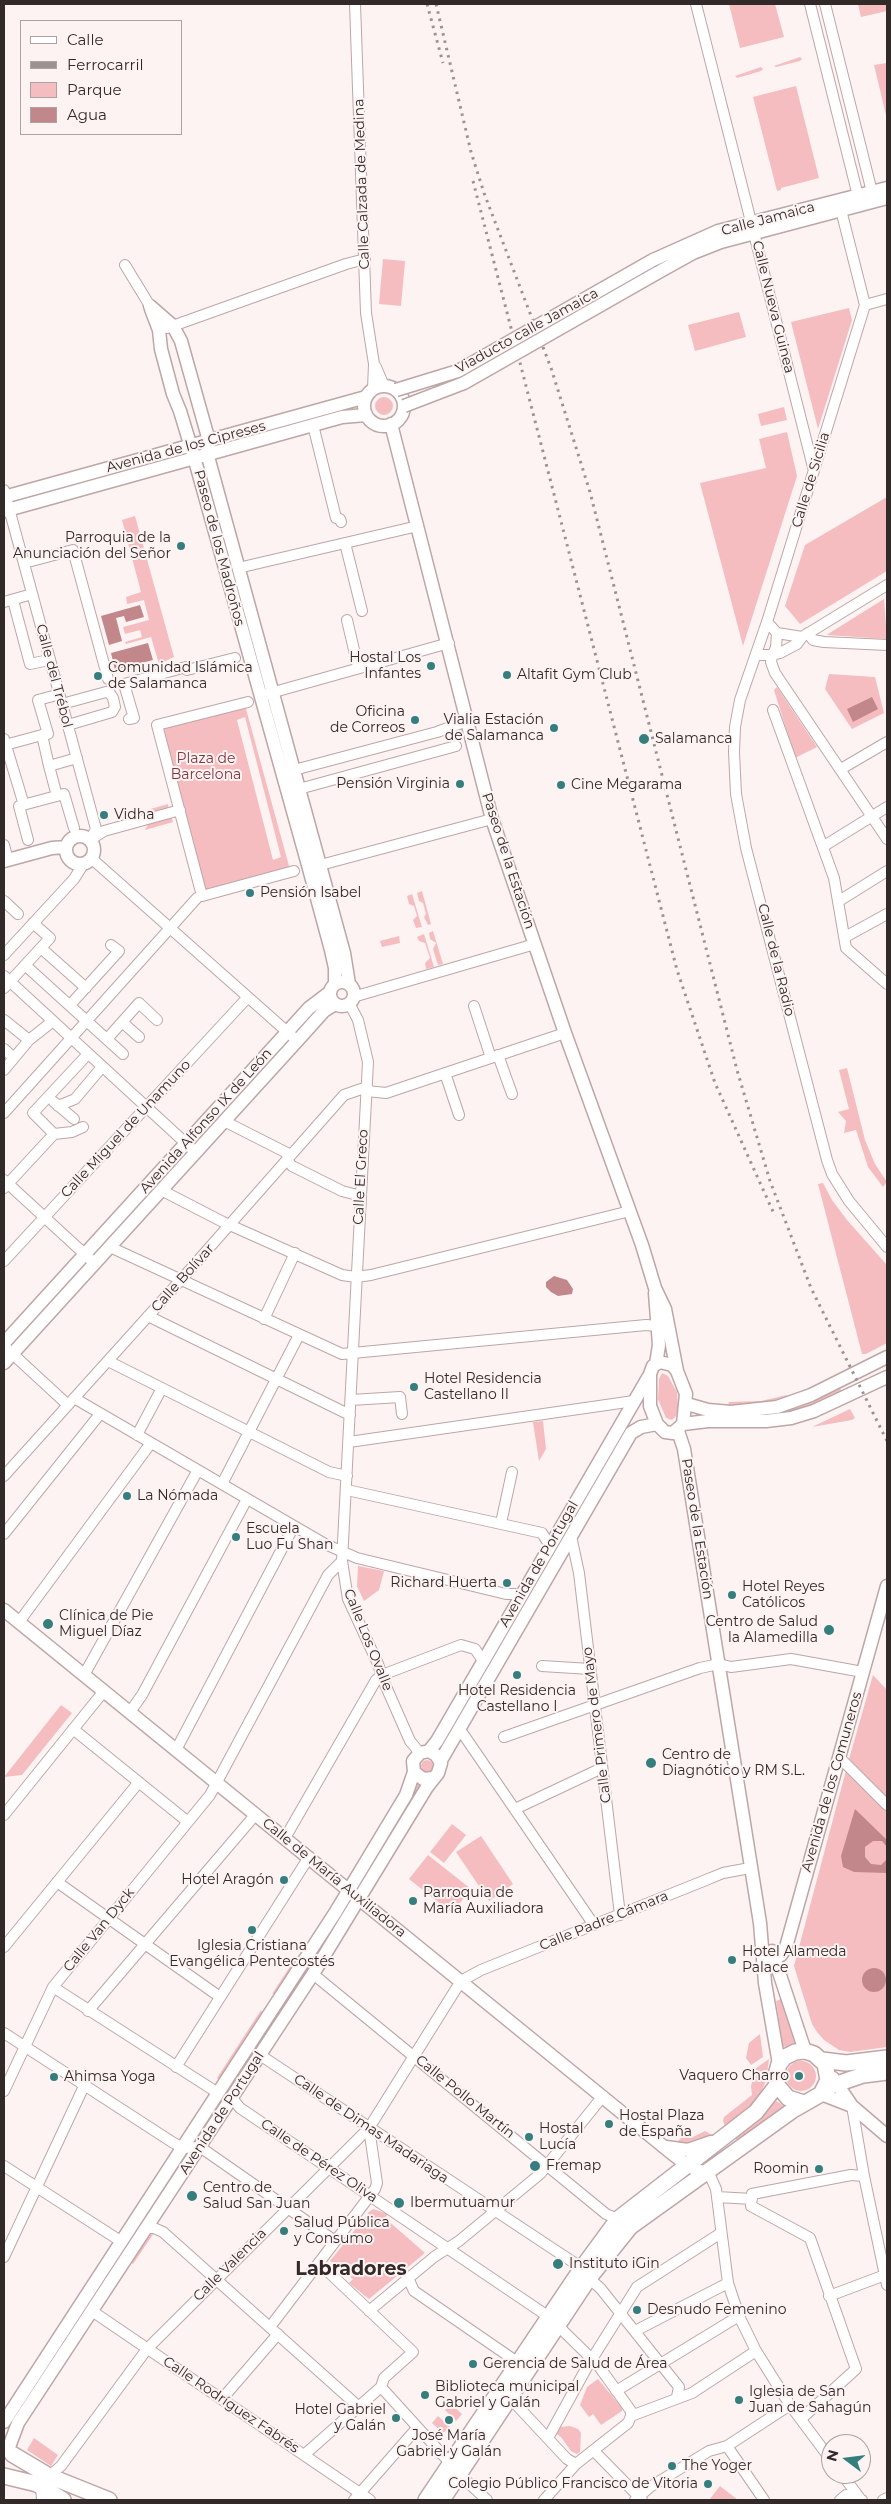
<!DOCTYPE html>
<meta charset="utf-8">
<style>
body{margin:0}
#map{position:relative;width:891px;height:2504px;overflow:hidden;background:#fdf3f3;font-family:Montserrat,sans-serif}
canvas{display:block}
.frame{position:absolute;inset:0;border:5px solid #322929;pointer-events:none}
.legend{position:absolute;left:20px;top:20px;width:162px;height:115px;box-sizing:border-box;background:#fdf3f3;border:1px solid #aca2a2;margin:0;padding:6px 9px;list-style:none;font-size:15px;color:#322929}
.legend li{display:flex;align-items:center;gap:10px;height:25px}
.legend b{width:25px;border:1px solid #aca2a2}
.north{position:absolute;left:821px;top:2434px;width:50px;height:50px;box-sizing:border-box;background:#fdf3f3;border:1px solid #aca2a2;border-radius:50%;rotate:285deg;font-size:14px;font-weight:700;line-height:20px;text-align:center;color:#322929}
.north::after{content:'';display:block;margin:auto;width:18px;height:22px;background:#357e7e;clip-path:polygon(50% 0,100% 100%,50% 72%,0 100%)}
</style>
<div id="map">
<canvas width="891" height="2504"></canvas>
<div class="frame"></div>
<ul class="legend">
<li><b style="height:6px;background:#fff"></b>Calle</li>
<li><b style="height:6px;background:#9c9292"></b>Ferrocarril</li>
<li><b style="height:14px;background:#f6bdc0"></b>Parque</li>
<li><b style="height:14px;background:#c2878b"></b>Agua</li>
</ul>
<div class="north">N</div>
</div>
<script>
const g = document.querySelector('canvas').getContext('2d');
g.lineJoin = 'round';
function fill(path, color) { g.fillStyle = color; g.fill(path, 'evenodd'); }
const toPath = rows => new Path2D(rows.map(r => 'M' + r).join(''));
function stroke(path, color, width, dash) { g.strokeStyle = color; g.lineWidth = width; g.lineCap = dash ? 'butt' : 'round'; g.setLineDash(dash || []); g.stroke(path); }
function label(font, color, halo, rows, align = 'center') {
  g.font = font + ' Montserrat,sans-serif'; g.lineWidth = 4; g.setLineDash([]); g.textBaseline = 'middle'; g.strokeStyle = halo; g.fillStyle = color; for (const [text, x, y, turn = 0] of rows) {
    g.save(); g.translate(x, y); g.rotate((+turn || 0) * Math.PI / 180); g.textAlign = isNaN(turn) ? turn : align; if (halo) g.strokeText(text, 0, 0); g.fillText(text, 0, 0); g.restore();
  }
}
fill(toPath([
 [729,4,775,4,784,37,740,48],
 [858,4,887,4,887,11,861,17],
 [800,57,802,59,800,61,776,67,774,66],
 [887,63,887,119,874,65],
 [761,67,763,69,761,71,737,78,735,76],
 [796,86,819,178,781,188,781,190,777,191,753,97],
 [383,259,405,261,401,306,379,304],
 [849,308,852,320,818,429,791,322],
 [739,312,746,337,695,351,688,325],
 '375 406a9 9 0 1 1 18 0a9 9 0 1 1-18 0Z',
 [784,407,787,420,761,426,758,414],
 [787,432,797,476,743,646,700,483,766,468,759,439],
 [887,497,887,571,800,624,785,606,805,545],
 [135,516,174,657,159,664,151,637,126,644,125,642,142,637,140,630,125,634,123,627,149,620,144,600,127,604,126,597,141,592,122,520],
 [884,599,887,639,827,635,828,634],
 [829,674,875,677,884,713,852,729,825,689],
 [777,687,817,747,795,758,774,690],
 [243,698,292,877,201,902,151,723],
 [245,717,281,857,273,860,237,720],
 [168,804,169,810,147,816,140,812],
 [171,816,173,822,145,830,149,822],
 [422,891,431,924,428,925,424,917,426,914,423,903,419,901,417,893],
 [412,894,422,927,416,928,413,920,417,916,414,906,409,904,407,896],
 [433,931,443,964,438,965,433,949,436,943,430,939,429,933],
 [424,934,434,967,426,969,425,963,430,958,425,943,419,941,417,937],
 [399,936,400,943,382,947,380,941],
 [847,1068,865,1140,875,1164,887,1182,883,1187,868,1167,856,1130,844,1133,846,1121,838,1112,849,1109,839,1070],
 [823,1183,832,1200,847,1220,887,1265,887,1343,866,1354,862,1354,818,1184],
 [662,1373,668,1376,677,1392,678,1408,676,1416,672,1420,666,1418,658,1399,659,1379],
 [839,1387,843,1393,792,1412,791,1409],
 [787,1395,787,1398,772,1402,728,1405,729,1402,761,1401],
 [850,1409,855,1418,852,1420,812,1427],
 [543,1421,546,1449,539,1461,533,1422],
 [358,1566,384,1571,379,1590,364,1601,357,1586],
 [873,1675,887,1690,887,2047,850,2052,839,2050,824,2040,817,2032,812,2024,794,1966,849,1759],
 [61,1705,72,1713,22,1775,4,1777],
 '421 1766a6 6 0 1 1 12 0a6 6 0 1 1-12 0Z',
 [417,1783,420,1785,393,1832,369,1869,367,1867],
 [452,1824,466,1835,444,1863,430,1852],
 [481,1836,513,1884,489,1901,456,1852],
 [428,1855,471,1889,452,1913,409,1879],
 [337,1920,340,1922,221,2107,218,2104],
 [295,1959,297,1960,276,1993,272,1994],
 [781,1999,796,2042,786,2047,783,2046,776,2001],
 [261,2010,263,2015,219,2080,217,2078],
 [760,2034,763,2057,751,2065,746,2058,749,2043],
 [769,2059,766,2081,759,2097,747,2110,725,2126,723,2121,724,2117,752,2095,751,2086,754,2074,752,2071],
 '786 2076a15 15 0 1 1 30 0a15 15 0 1 1-30 0Z',
 [775,2100,785,2107,737,2140,735,2138,762,2118],
 [705,2131,712,2135,698,2144,675,2144,681,2138,691,2138],
 [373,2209,388,2214,385,2218,425,2253,369,2299,349,2283,353,2279,330,2261,369,2212],
 [154,2233,133,2264,131,2262,148,2236],
 [598,2379,622,2408,622,2411,601,2425,593,2414,589,2417,580,2405,587,2387],
 [451,2404,462,2414,456,2421,445,2410],
 [438,2416,450,2427,443,2433,432,2423],
 [570,2426,578,2429,581,2433,580,2452,577,2454,571,2451,561,2437,555,2433,560,2427],
 [34,2438,58,2455,51,2466,27,2450],
 [720,2486,738,2500,709,2500]
]), '#f6bdc0');
fill(toPath([
 [140,605,144,617,126,622,124,616,116,618,122,641,109,645,101,616],
 [148,643,153,660,115,670,111,653],
 [872,697,878,709,853,722,847,709],
 [554,1276,567,1280,573,1289,572,1294,558,1296,551,1292,546,1287,546,1282],
 [855,1809,887,1840,887,1847,882,1841,873,1841,865,1847,865,1857,871,1864,881,1865,887,1859,887,1873,854,1872,843,1867,841,1856],
 '862 1980a12 12 0 1 1 24 0a12 12 0 1 1-24 0Z'
]), '#c2878b');
const minor = toPath([
 [355,4,366,313,374,364,373,389],
 [696,4,814,471],
 [810,4,858,196],
 [825,4,872,192],
 [841,210,865,305],
 [125,265,150,306],
 [865,305,767,622,740,700,735,727,734,752,736,794,746,848,827,1160,832,1174,849,1201,887,1247],
 [865,305,887,299],
 [167,328,346,264,365,259],
 [376,367,384,386],
 [313,425,336,518,340,519,341,522],
 [4,490,96,829,90,840],
 [345,543,362,611],
 [24,563,73,550,108,679],
 [238,568,418,526],
 [887,585,802,637,797,644,780,653,772,655,771,662,775,673,887,839],
 [4,602,32,594],
 [14,604,30,664,44,661],
 [347,620,358,667],
 [777,633,802,637],
 [808,633,813,640,824,642,887,645],
 [757,655,772,655,776,648,777,633,767,622],
 [267,694,449,643],
 [248,702,157,725,202,896,294,871],
 [62,704,106,692,109,692,113,698,115,707,112,712,68,725],
 [773,710,834,878,846,948,887,984],
 [129,719,134,718,124,684,186,667,187,670,235,658],
 [4,739,24,805],
 [5,745,42,735],
 [49,766,42,735,48,734,38,700,53,696],
 [841,769,887,742],
 [289,774,294,770,437,732,467,721],
 [299,789,456,746],
 [57,796,49,766,77,758],
 [93,838,104,831,180,810],
 [28,840,19,806,64,794,74,828],
 [4,845,8,860],
 [824,846,887,807],
 [91,858,293,1037],
 [313,867,492,819],
 [4,901,18,914],
 [839,901,887,871],
 [845,937,887,914],
 [41,948,86,988],
 [4,955,74,879,84,863],
 [25,965,123,1054],
 [4,976,191,1148],
 [4,988,50,938,33,923],
 [353,997,535,944],
 [349,1003,358,1020,368,1062,342,1561,348,1599,378,1664,384,1682,410,1741,420,1753],
 [70,1005,119,951,111,945],
 [474,1006,491,1058],
 [4,1020,29,1040],
 [122,1022,139,1037],
 [107,1039,139,1003,157,1020],
 [4,1049,14,1058],
 [498,1055,512,1094],
 [4,1070,29,1040,53,1021],
 [445,1073,459,1115],
 [367,1091,386,1093,565,1033],
 [54,1102,74,1119],
 [58,1106,75,1099,102,1067],
 [4,1113,197,898],
 [224,1121,287,1153,288,1161,292,1166,342,1191,361,1196],
 [83,1127,72,1132,54,1134,33,1113,88,1054],
 [4,1180,90,1259],
 [4,1188,54,1134],
 [161,1190,223,1222,342,1275,356,1277,371,1275,630,1211],
 [110,1247,342,1354,646,1325,658,1326],
 [4,1261,248,997],
 [148,1316,350,1415],
 [264,1319,295,1253],
 [4,1346,68,1405],
 [108,1361,329,1472,347,1476],
 [74,1398,325,1544,357,1558,506,1594,522,1594],
 [351,1400,400,1397,402,1414],
 [137,1435,162,1388],
 [349,1442,634,1401],
 [4,1476,187,1273,344,1095,367,1087],
 [222,1484,299,1335],
 [347,1490,542,1533,550,1546],
 [501,1523,512,1472],
 [4,1534,100,1414],
 [571,1536,579,1573,620,1915],
 [19,1622,151,1443],
 [542,1666,590,1669],
 [84,1675,198,1470],
 [130,1712,142,1695,247,1499],
 [459,1728,594,1925],
 [73,1729,188,1822],
 [504,1737,700,1668,719,1664,731,1667,791,1659,863,1672],
 [176,1750,294,1526],
 [839,1757,887,1805],
 [515,1809,602,1768],
 [4,1815,104,1691],
 [285,1838,376,1680,382,1675,461,1645,475,1649,483,1661],
 [57,1882,220,1997],
 [4,1947,139,1782],
 [313,1974,606,2214,618,2219],
 [53,1987,218,2093],
 [88,2011,256,1814],
 [4,2033,172,2142,183,2148,200,2147,335,2241],
 [260,2055,582,2268],
 [176,2067,309,1857],
 [4,2091,53,1987,210,1795,328,1575,342,1561],
 [232,2098,240,2108,549,2317,598,2365,631,2411,631,2416],
 [852,2106,864,2176,887,2285],
 [4,2166,122,2242],
 [708,2171,716,2189,728,2283,739,2316,756,2351,790,2405,831,2460],
 [717,2197,752,2199],
 [147,2228,154,2228,163,2232,359,2407],
 [4,2257,85,2084],
 [319,2263,413,2352,384,2378,381,2387],
 [410,2276,409,2280,414,2291,523,2366],
 [589,2278,601,2289,679,2387,677,2397],
 [829,2296,885,2275],
 [92,2311,370,2500],
 [369,2311,434,2257,459,2241,540,2174,603,2096],
 [270,2327,375,2189,377,2183,369,2128],
 [635,2331,728,2283],
 [381,2387,450,2463],
 [616,2391,739,2316],
 [510,2398,567,2459,576,2464],
 [222,2399,278,2334],
 [801,2419,856,2369,810,2238,751,2206,752,2194,851,2175,864,2176],
 [548,2438,587,2367,637,2287,721,2233],
 [727,2446,764,2500],
 [594,2451,642,2500],
 [304,2455,381,2387],
 [459,2474,487,2500],
 [842,2474,861,2500],
 [49,2476,61,2466,147,2349,369,2128,461,1981,481,1970,706,1880,723,1873,750,1868],
 [41,2485,42,2500],
 [354,2500,417,2428],
 [544,2500,576,2464,628,2423,631,2416,692,2393,756,2351],
 [635,2500,650,2487,709,2451,727,2446,790,2405],
 [840,2500,846,2495,862,2500],
 [883,2500,887,2498]
]);
const major = toPath([
 [653,260,718,231,887,188],
 [657,273,693,253,721,242,887,198],
 [150,306,173,326,181,341,209,441,207,453,344,953,349,984],
 [151,309,159,330,161,349,173,394,180,411,194,457,308,865,331,950,335,968,335,984],
 '364 406a20 20 0 1 1 40 0a20 20 0 1 1-40 0Z',
 [391,424,492,819,565,1033,642,1245,655,1288,665,1309,677,1371],
 [4,497,366,397],
 [4,511,342,417,366,415],
 '66 850a14 14 0 1 1 28 0a14 14 0 1 1-28 0Z',
 [4,861,52,848,66,847],
 '330 994a12 12 0 1 1 24 0a12 12 0 1 1-24 0Z',
 [655,1293,659,1345,656,1364],
 [4,1343,309,1008,330,992],
 [660,1362,672,1365,677,1371,686,1394,683,1424,673,1433,665,1432,657,1424,650,1406,650,1374,653,1366,660,1362],
 [4,1363,298,1040,324,1011,335,1004],
 [687,1404,708,1410,731,1412,777,1407,811,1395,887,1357],
 [683,1424,708,1421,766,1421,791,1418,814,1411,887,1377],
 [678,1431,684,1449,723,1692,760,1923,765,1983,779,2064],
 [4,1610,669,2151,688,2166,705,2173],
 [429,1751,437,1741,649,1376],
 [440,1762,631,1433,641,1427,657,1424],
 [772,1951,805,2051],
 [775,1958,781,1955,786,1947,887,1586],
 [833,2078,852,2106,887,2136],
 [821,2094,852,2106],
 [666,2147,688,2150,711,2142],
 [4,2422,335,1913,406,1795,414,1772],
 [9,2447,18,2423,313,1974,427,1787,438,1773,441,1763,436,1755,429,1751,420,1753,413,1761,414,1772,423,1779,433,1778]
]);
const highway = toPath([
 [822,2060,846,2063,887,2058],
 [825,2088,863,2075,887,2072],
 [12,2454,49,2476,109,2500],
 [4,2476,37,2484,63,2500],
 [426,2500,582,2268,618,2219,756,2112,777,2085],
 [442,2500,589,2278,630,2227,793,2110,821,2094,828,2080,825,2064,814,2054,805,2051,795,2052,785,2057,779,2064,776,2075,777,2085,788,2098,804,2103]
]);
stroke(minor, '#bea6a7', 12);
stroke(major, '#bea6a7', 15);
stroke(highway, '#bea6a7', 18);
stroke(minor, '#fff', 10);
stroke(major, '#fff', 12);
stroke(highway, '#fff', 15);
stroke(toPath([
 [427,4,443,63],
 [436,4,471,152,484,193,551,368,590,492,737,1070,770,1181,811,1288,887,1441],
 [473,181,677,970,715,1083,775,1216]
]), '#9c9292', 3, [2.5, 5]);
const majorBridge = toPath([
 [396,390,458,371,653,260],
 [404,406,464,383,657,273]
]);
stroke(majorBridge, '#bea6a7', 15, []);
stroke(majorBridge, '#fff', 12);
for (const [x, y, r, color] of [
 [181,546,5,"#357e7e"],
 [431,666,5,"#357e7e"],
 [507,675,5,"#357e7e"],
 [98,676,5,"#357e7e"],
 [415,720,5,"#357e7e"],
 [554,728,5,"#357e7e"],
 [644,739,6,"#357e7e"],
 [460,784,5,"#357e7e"],
 [561,785,5,"#357e7e"],
 [104,815,5,"#357e7e"],
 [250,893,5,"#357e7e"],
 [414,1387,5,"#357e7e"],
 [127,1496,5,"#357e7e"],
 [236,1537,5,"#357e7e"],
 [507,1583,5,"#357e7e"],
 [732,1595,5,"#357e7e"],
 [48,1624,6,"#357e7e"],
 [829,1630,6,"#357e7e"],
 [517,1675,5,"#357e7e"],
 [651,1763,6,"#357e7e"],
 [284,1880,5,"#357e7e"],
 [413,1901,5,"#357e7e"],
 [252,1930,5,"#357e7e"],
 [732,1960,5,"#357e7e"],
 [799,2076,5,"#357e7e"],
 [54,2077,5,"#357e7e"],
 [609,2124,5,"#357e7e"],
 [529,2137,5,"#357e7e"],
 [535,2166,6,"#357e7e"],
 [819,2169,5,"#357e7e"],
 [192,2196,6,"#357e7e"],
 [399,2203,6,"#357e7e"],
 [284,2231,5,"#357e7e"],
 [558,2264,6,"#357e7e"],
 [637,2310,5,"#357e7e"],
 [473,2364,5,"#357e7e"],
 [425,2395,5,"#357e7e"],
 [739,2400,5,"#357e7e"],
 [396,2418,5,"#357e7e"],
 [449,2420,5,"#357e7e"],
 [672,2466,5,"#357e7e"],
 [708,2484,5,"#357e7e"]
]) { const dot = new Path2D(); dot.arc(x, y, r, 0, 2 * Math.PI); g.fillStyle = color; g.fill(dot); stroke(dot, '#fdf3f3', 2); }
label('14px', '#322929', '#fdf3f3', [
 ["Calle Calzada de Medina",362,184,-92],
 ["Calle Jamaica",768,219,-15],
 ["Calle Nueva Guinea",773,307,76],
 ["Viaducto calle Jamaica",527,331,-29],
 ["Avenida de los Cipreses",186,447,-15],
 ["Calle de Sicilia",811,480,-73],
 ["Paseo de los Madroños",219,548,75],
 ["Calle del Trébol",54,676,75],
 ["Paseo de la Estación",508,861,72],
 ["Calle de la Radio",776,960,76],
 ["Avenida Alfonso IX de León",206,1121,-48],
 ["Calle Miguel de Unamuno",126,1129,-47],
 ["Calle El Greco",361,1177,-87],
 ["Calle Bolívar",183,1278,-48],
 ["Paseo de la Estación",697,1529,81],
 ["Avenida de Portugal",539,1564,-60],
 ["Calle Los Ovalle",368,1640,68],
 ["Calle Primero de Mayo",597,1725,-97],
 ["Avenida de los Comuneros",832,1782,-74],
 ["Calle de María Auxiliadora",334,1878,39],
 ["Calle Padre Cámara",604,1921,-22],
 ["Calle Van Dyck",99,1930,-51],
 ["Calle Pollo Martín",465,2097,39],
 ["Avenida de Portugal",222,2113,-57],
 ["Calle de Dimas Madariaga",371,2129,34],
 ["Calle de Pérez Oliva",319,2161,34],
 ["Calle Valencia",230,2265,-45],
 ["Calle Rodríguez Fabrés",231,2405,34]
]);
label('14px', '#322929', '#fdf3f3', [
 ["Parroquia de la",171,538,"right"],
 ["Anunciación del Señor",171,554,"right"],
 ["Hostal Los",421,658,"right"],
 ["Infantes",421,674,"right"],
 ["Comunidad Islámica",108,668],
 ["de Salamanca",108,684],
 ["Altafit Gym Club",517,675],
 ["Oficina",405,712,"right"],
 ["de Correos",405,728,"right"],
 ["Vialia Estación",544,720,"right"],
 ["de Salamanca",544,736,"right"],
 ["Salamanca",655,739],
 ["Pensión Virginia",450,784,"right"],
 ["Cine Megarama",571,785],
 ["Vidha",114,815],
 ["Pensión Isabel",260,893],
 ["Hotel Residencia",424,1379],
 ["Castellano II",424,1395],
 ["La Nómada",137,1496],
 ["Escuela",246,1529],
 ["Luo Fu Shan",246,1545],
 ["Richard Huerta",497,1583,"right"],
 ["Hotel Reyes",742,1587],
 ["Católicos",742,1603],
 ["Clínica de Pie",59,1616],
 ["Miguel Díaz",59,1632],
 ["Centro de Salud",818,1622,"right"],
 ["la Alamedilla",818,1638,"right"],
 ["Hotel Residencia",517,1691,"center"],
 ["Castellano I",517,1707,"center"],
 ["Centro de",662,1755],
 ["Diagnótico y RM S.L.",662,1771],
 ["Hotel Aragón",274,1880,"right"],
 ["Parroquia de",423,1893],
 ["María Auxiliadora",423,1909],
 ["Iglesia Cristiana",252,1946,"center"],
 ["Evangélica Pentecostés",252,1962,"center"],
 ["Hotel Alameda",742,1952],
 ["Palace",742,1968],
 ["Vaquero Charro",789,2076,"right"],
 ["Ahimsa Yoga",64,2077],
 ["Hostal Plaza",619,2116],
 ["de España",619,2132],
 ["Hostal",539,2129],
 ["Lucía",539,2145],
 ["Fremap",546,2166],
 ["Roomin",809,2169,"right"],
 ["Centro de",203,2188],
 ["Salud San Juan",203,2204],
 ["Ibermutuamur",410,2203],
 ["Salud Pública",294,2223],
 ["y Consumo",294,2239],
 ["Instituto iGin",569,2264],
 ["Desnudo Femenino",647,2310],
 ["Gerencia de Salud de Área",483,2364],
 ["Biblioteca municipal",435,2387],
 ["Gabriel y Galán",435,2403],
 ["Iglesia de San",749,2392],
 ["Juan de Sahagún",749,2408],
 ["Hotel Gabriel",386,2410,"right"],
 ["y Galán",386,2426,"right"],
 ["José María",449,2436,"center"],
 ["Gabriel y Galán",449,2452,"center"],
 ["The Yoger",682,2466],
 ["Colegio Público Francisco de Vitoria",698,2484,"right"]
], 'left');
label('14px', '#7e353d', '#fdf3f3', [
 ["Plaza de",206,759],
 ["Barcelona",206,775]
]);
label('bold 19px', '#322929', '#fdf3f3', [
 ["Labradores",351,2269]
]);
</script>
